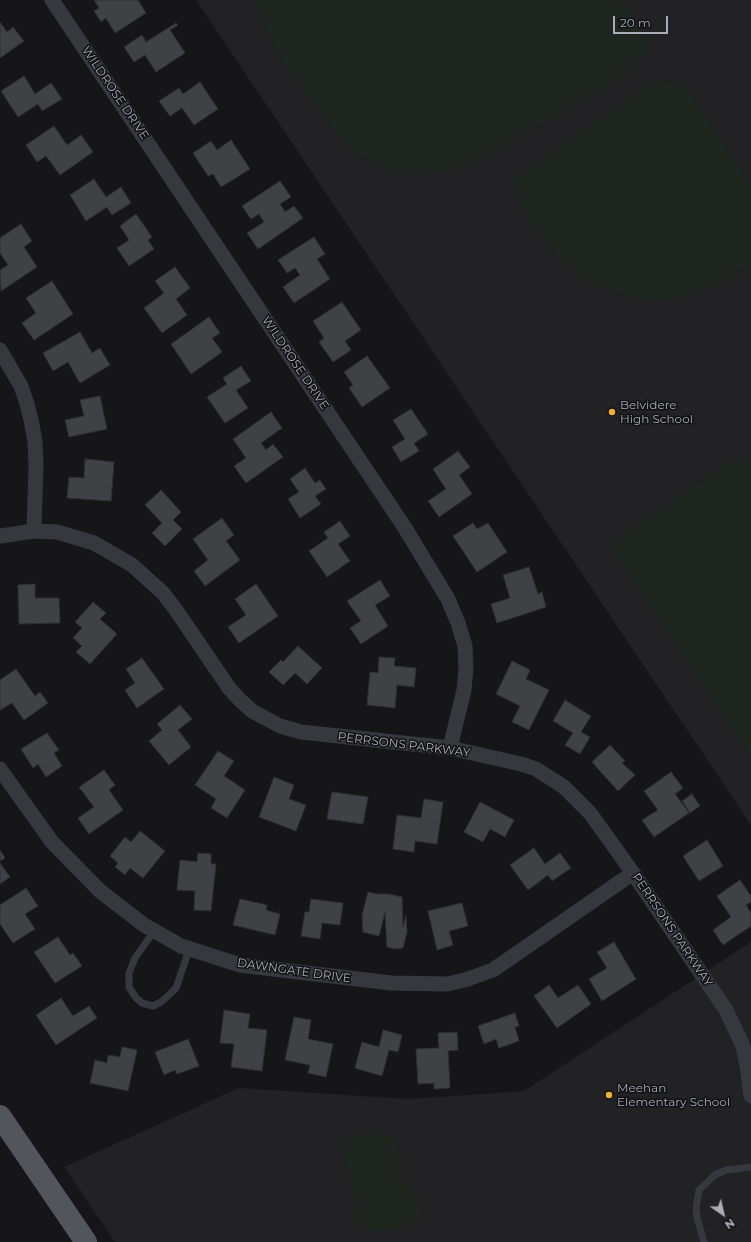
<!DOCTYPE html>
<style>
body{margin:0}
#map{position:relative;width:751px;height:1242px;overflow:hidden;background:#161618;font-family:Montserrat,sans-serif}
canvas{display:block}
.north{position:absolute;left:703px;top:1194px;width:40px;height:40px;-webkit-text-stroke:3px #111113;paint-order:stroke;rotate:146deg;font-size:11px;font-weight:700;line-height:16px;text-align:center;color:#a8adb8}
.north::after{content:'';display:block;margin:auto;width:14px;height:18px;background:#a8adb8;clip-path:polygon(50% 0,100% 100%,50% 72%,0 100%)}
.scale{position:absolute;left:613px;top:16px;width:55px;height:18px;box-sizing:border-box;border:2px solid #a8adb8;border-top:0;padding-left:5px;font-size:12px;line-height:14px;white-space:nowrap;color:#a8adb8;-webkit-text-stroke:3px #111113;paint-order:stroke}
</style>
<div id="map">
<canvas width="751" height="1242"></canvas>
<div class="north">N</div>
<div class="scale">20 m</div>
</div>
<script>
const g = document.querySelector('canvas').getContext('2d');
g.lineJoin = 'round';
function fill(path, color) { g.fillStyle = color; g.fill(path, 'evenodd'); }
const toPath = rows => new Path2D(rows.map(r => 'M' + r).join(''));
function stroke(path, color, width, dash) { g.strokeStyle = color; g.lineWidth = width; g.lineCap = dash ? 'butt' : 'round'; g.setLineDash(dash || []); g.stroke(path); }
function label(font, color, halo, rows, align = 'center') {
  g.font = font + ' Montserrat,sans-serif'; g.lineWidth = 3; g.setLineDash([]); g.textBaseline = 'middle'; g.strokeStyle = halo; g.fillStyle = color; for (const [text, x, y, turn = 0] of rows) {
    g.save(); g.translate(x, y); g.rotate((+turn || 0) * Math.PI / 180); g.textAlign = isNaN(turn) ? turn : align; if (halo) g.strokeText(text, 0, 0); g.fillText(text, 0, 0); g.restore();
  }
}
fill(toPath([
 [196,0,751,0,751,825],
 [751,942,751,1242,115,1242,64,1167,239,1088,409,1099,524,1091]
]), '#222225');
fill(toPath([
 [253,0,623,0,652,51,599,92,503,148,453,172,393,174,355,154,324,118,279,57],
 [656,79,685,85,751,184,751,264,711,289,670,300,631,299,587,282,551,250,523,214,512,180],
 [742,453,751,467,751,757,608,544],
 [368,1132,389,1135,397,1138,402,1167,398,1173,389,1176,408,1183,422,1203,422,1214,413,1225,385,1233,361,1228,354,1219,360,1195,353,1196,340,1139]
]), '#1e261f');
const building = toPath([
 [94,0,138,0,146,13,115,33,106,18,101,22,94,11,99,8,94,0],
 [0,22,7,32,13,27,24,41,0,58,0,22],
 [176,23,178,25,170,30,185,53,156,72,145,55,134,62,124,47,142,35,146,42,176,23],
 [24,76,35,94,51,83,62,99,42,111,38,104,18,117,1,91,24,76],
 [200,82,218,109,194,125,182,108,170,116,159,101,179,88,183,94,200,82],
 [54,126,67,145,81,135,93,152,60,175,46,156,37,162,26,145,54,126],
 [231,140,250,169,221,187,213,174,208,176,193,153,211,141,217,150,231,140],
 [94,179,106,197,121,187,131,203,112,215,107,207,86,221,70,195,94,179],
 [280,181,291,197,280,204,285,212,294,206,303,218,258,249,247,233,264,222,259,214,251,219,242,206,280,181],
 [136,214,152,237,148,240,154,249,129,266,117,248,129,240,120,226,136,214],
 [21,224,32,241,24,247,37,267,1,291,0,270,8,265,0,253,0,238,21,224],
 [314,237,325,254,317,259,330,279,294,303,283,287,300,275,295,268,287,273,278,260,314,237],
 [175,267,190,288,176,299,187,315,162,333,144,308,164,293,155,281,175,267],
 [52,281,73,314,34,340,22,323,36,313,26,298,52,281],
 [342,302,361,330,345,341,351,350,333,362,319,342,324,338,313,321,342,302],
 [209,317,220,333,212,338,222,352,191,374,171,344,209,317],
 [80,332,92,353,100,348,110,365,80,383,68,362,53,371,43,353,80,332],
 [367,356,390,388,362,407,349,388,353,385,344,372,367,356],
 [241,366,251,381,236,390,248,408,225,423,207,397,227,384,223,378,241,366],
 [100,396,107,429,69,437,65,420,84,416,80,400,100,396],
 [411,409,428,434,414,443,419,451,401,462,392,447,405,439,393,420,411,409],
 [271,412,282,428,261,443,266,450,273,444,283,457,246,483,234,466,246,458,233,439,271,412],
 [458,451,470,467,459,475,472,494,439,517,428,501,446,489,433,469,458,451],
 [85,459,114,462,111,501,67,498,69,477,84,478,85,459],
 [305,468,315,483,320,480,326,489,315,496,321,504,300,518,288,499,299,492,290,479,305,468],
 [161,490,181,512,173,520,182,529,165,546,152,533,162,523,145,505,161,490],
 [222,518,234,535,226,541,240,560,205,586,194,571,208,560,193,539,222,518],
 [340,521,350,536,338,544,350,561,327,577,309,551,328,538,324,532,340,521],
 [473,523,477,529,488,523,507,552,477,572,453,536,473,523],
 [529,567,538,594,542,592,546,607,497,623,491,604,510,598,503,575,529,567],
 [380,580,390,596,375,605,388,626,361,644,350,628,361,621,347,601,380,580],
 [35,584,35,598,59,598,60,623,19,624,18,585,35,584],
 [256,584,278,616,239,643,228,627,246,615,235,599,256,584],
 [93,602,106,613,100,619,117,634,90,664,76,652,82,646,73,638,82,628,75,622,93,602],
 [298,646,322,668,307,684,295,673,283,685,269,672,281,660,283,662,298,646],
 [379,657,395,658,394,666,416,668,414,687,397,685,395,708,367,705,370,672,378,673,379,657],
 [142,658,164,689,137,708,125,690,135,683,126,669,142,658],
 [512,661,530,670,526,679,549,690,529,730,512,722,520,706,496,694,512,661],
 [16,669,35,696,40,692,48,703,24,720,12,703,0,710,0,680,16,669],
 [565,700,591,716,581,732,590,737,580,754,565,745,573,733,553,721,565,700],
 [180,705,192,719,178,730,191,747,169,765,149,741,162,730,157,724,180,705],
 [47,733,59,750,54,753,62,766,46,777,38,764,33,768,21,749,47,733],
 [610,745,625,761,622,763,635,775,618,791,592,762,610,745],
 [218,751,234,761,224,776,245,790,227,818,211,808,216,799,195,785,218,751],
 [104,770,115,785,109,790,123,810,89,834,78,818,94,807,79,787,104,770],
 [671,772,683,788,675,794,689,813,654,837,642,820,658,810,644,791,671,772],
 [274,777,294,785,289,799,306,805,296,831,259,817,274,777],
 [332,792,368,797,363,824,327,819,332,792],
 [692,794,700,806,690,813,682,801,692,794],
 [424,799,443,802,437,844,415,841,414,852,393,849,397,815,421,818,424,799],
 [480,802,514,820,505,837,490,829,483,842,464,832,480,802],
 [140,831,165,851,143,878,130,868,125,875,115,867,118,863,110,856,125,837,131,842,140,831],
 [707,840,723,866,699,881,683,856,707,840],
 [534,848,545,864,560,853,571,868,552,881,548,875,528,890,510,865,534,848],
 [0,850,5,858,0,861,0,850],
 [198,853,211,854,211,864,216,864,211,911,194,910,195,891,177,890,180,860,197,862,198,853],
 [0,863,10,877,0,884,0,863],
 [740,880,751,896,751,902,746,905,751,913,751,926,723,945,713,930,731,917,717,896,740,880],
 [26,888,38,906,25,914,35,929,13,943,0,924,0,905,26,888],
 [368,892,377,894,388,894,402,897,403,927,406,916,407,932,403,948,394,949,387,947,385,912,379,936,363,932,362,915,368,892],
 [240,899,267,905,266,910,280,914,275,935,233,925,240,899],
 [311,899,343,903,340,925,322,923,320,939,301,936,305,912,309,912,311,899],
 [462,903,468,926,449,931,453,945,437,950,428,911,462,903],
 [58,937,70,955,73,953,82,966,55,983,34,952,58,937],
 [614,942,636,979,602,1001,589,979,607,968,597,952,614,942],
 [549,985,558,998,578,985,591,1004,557,1028,534,996,549,985],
 [61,998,73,1016,89,1006,97,1018,56,1045,36,1015,61,998],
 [224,1010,250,1014,248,1028,267,1030,262,1071,231,1067,234,1044,220,1043,224,1010],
 [515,1013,519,1026,515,1027,519,1041,499,1048,496,1039,484,1044,478,1026,515,1013],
 [294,1017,311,1020,308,1039,333,1044,326,1077,308,1073,310,1065,285,1060,294,1017],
 [383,1030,402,1035,398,1052,389,1050,382,1076,355,1068,362,1042,379,1047,383,1030],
 [457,1032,458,1050,448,1051,450,1088,434,1089,434,1083,418,1084,416,1049,439,1048,438,1033,457,1032],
 [188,1039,199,1066,177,1074,175,1070,164,1075,155,1052,188,1039],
 [122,1047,137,1050,128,1091,90,1083,95,1060,107,1063,108,1055,120,1057,122,1047]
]);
fill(building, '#404145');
stroke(building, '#303034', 1);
stroke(toPath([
 [154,931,135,958,129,973,129,987,136,998,142,1003,153,1006,161,1002,170,994,176,988,189,950],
 [704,1242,697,1218,696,1209,699,1190,715,1175,726,1170,751,1167]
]), '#37383d', 7);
stroke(toPath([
 [52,0,405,528,448,599,458,623,465,646,466,668,464,690,450,748],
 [0,350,21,386,27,404,31,420,35,441,36,465,34,531],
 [0,536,34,531,57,532,94,543,132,565,163,593,176,610,229,688,239,699,252,711,280,726,301,732,450,748,521,764,536,769,564,787,590,813,633,873,726,1010,743,1046,747,1066,751,1096],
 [0,769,52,842,100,891,144,925,181,946,240,965,391,983,447,984,465,980,493,970,633,873]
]), '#37383d', 15);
stroke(toPath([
 [0,1116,86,1242]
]), '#53555c', 22);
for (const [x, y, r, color] of [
 [612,412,4,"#f2b134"],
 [609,1095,4,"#f2b134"]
]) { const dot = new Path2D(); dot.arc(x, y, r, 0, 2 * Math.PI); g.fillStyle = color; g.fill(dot); stroke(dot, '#111113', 1.5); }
label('12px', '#a8adb8', '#111113', [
 ["WILDROSE DRIVE",115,93,56],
 ["WILDROSE DRIVE",295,363,56],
 ["PERRSONS PARKWAY",404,745,7],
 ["PERRSONS PARKWAY",672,930,56],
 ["DAWNGATE DRIVE",294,971,8]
]);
label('12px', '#a8adb8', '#111113', [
 ["Belvidere",620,405],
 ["High School",620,419],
 ["Meehan",617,1088],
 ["Elementary School",617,1102]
], 'left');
</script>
